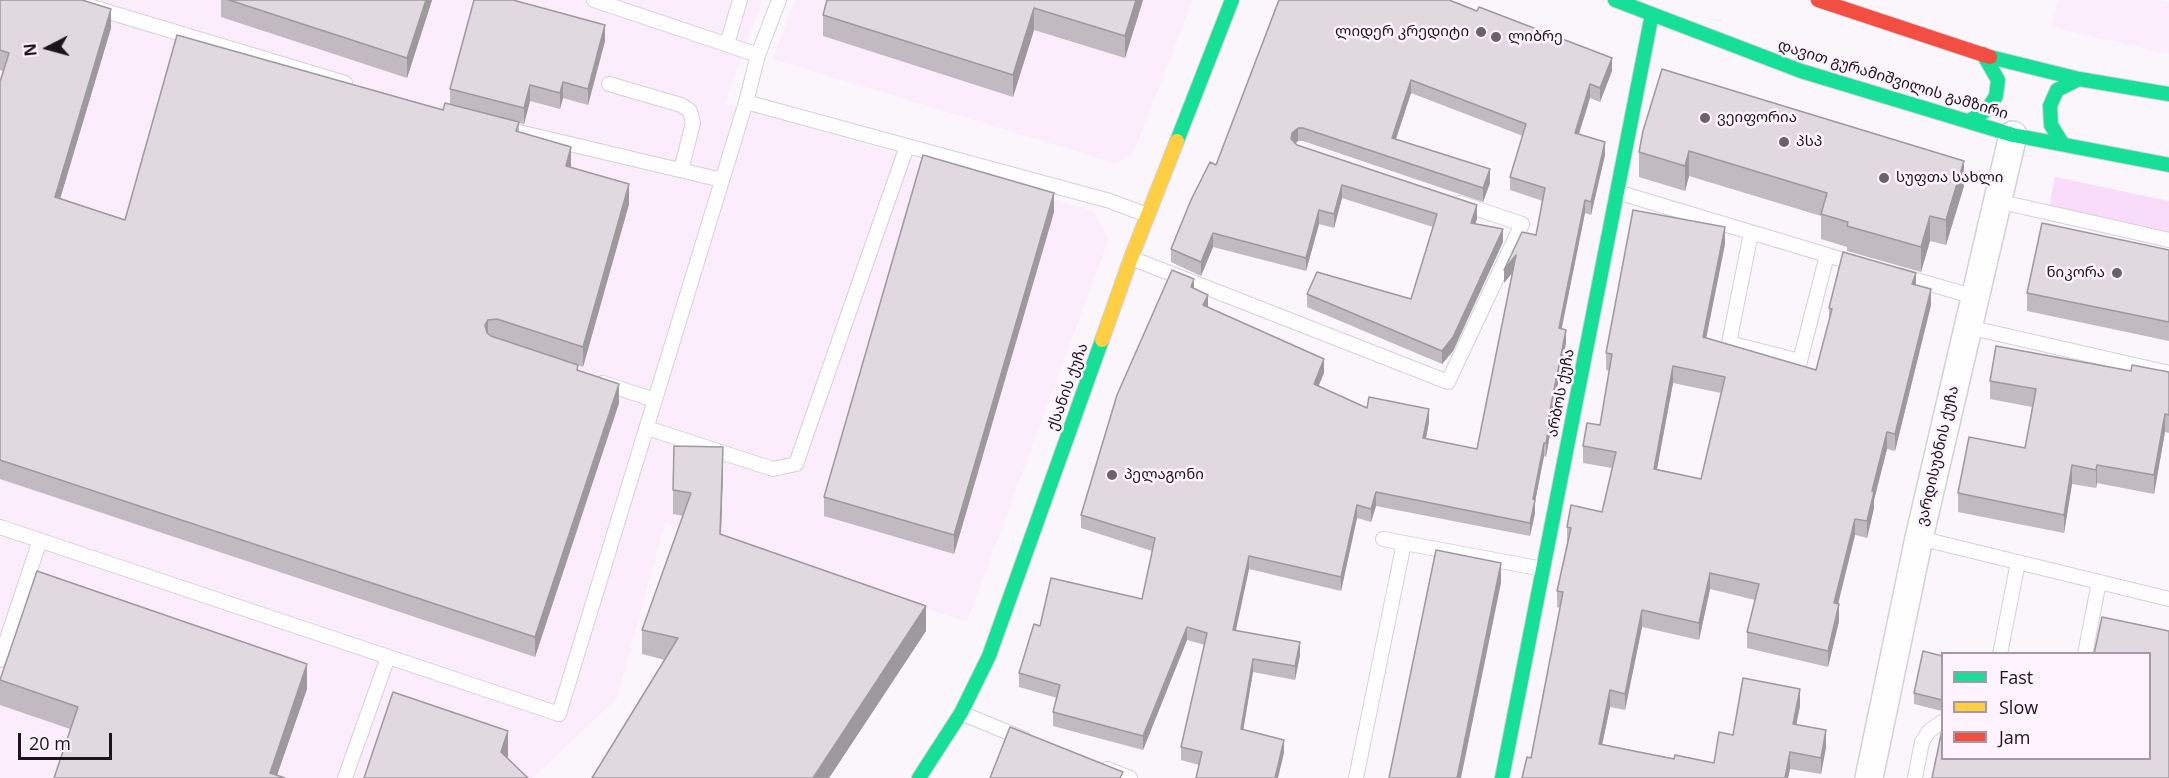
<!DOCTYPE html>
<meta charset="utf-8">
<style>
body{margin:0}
#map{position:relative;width:2169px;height:778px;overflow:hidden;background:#fbf6fb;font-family:"Open Sans",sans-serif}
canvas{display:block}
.legend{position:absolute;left:1941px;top:652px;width:210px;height:108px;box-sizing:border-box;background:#fef3fe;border:2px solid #a39aa3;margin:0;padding:8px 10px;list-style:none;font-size:18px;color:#1b151b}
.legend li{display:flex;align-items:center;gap:12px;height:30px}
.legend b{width:30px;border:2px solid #a39aa3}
.north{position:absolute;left:18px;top:18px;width:60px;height:60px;-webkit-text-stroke:4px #fef3fe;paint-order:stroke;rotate:264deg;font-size:16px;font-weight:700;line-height:24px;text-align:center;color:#1b151b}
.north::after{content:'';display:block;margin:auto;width:21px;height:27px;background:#1b151b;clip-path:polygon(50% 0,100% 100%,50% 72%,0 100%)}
.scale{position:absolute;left:18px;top:733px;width:94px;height:27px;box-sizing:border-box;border:3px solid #1b151b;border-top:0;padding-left:8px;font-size:18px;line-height:21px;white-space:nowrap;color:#1b151b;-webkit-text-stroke:4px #fef3fe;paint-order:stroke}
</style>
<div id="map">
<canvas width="2169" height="778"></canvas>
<ul class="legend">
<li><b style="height:8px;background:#16e098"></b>Fast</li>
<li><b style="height:8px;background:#ffcf43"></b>Slow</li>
<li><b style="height:8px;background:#f24e42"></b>Jam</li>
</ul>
<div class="north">N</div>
<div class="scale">20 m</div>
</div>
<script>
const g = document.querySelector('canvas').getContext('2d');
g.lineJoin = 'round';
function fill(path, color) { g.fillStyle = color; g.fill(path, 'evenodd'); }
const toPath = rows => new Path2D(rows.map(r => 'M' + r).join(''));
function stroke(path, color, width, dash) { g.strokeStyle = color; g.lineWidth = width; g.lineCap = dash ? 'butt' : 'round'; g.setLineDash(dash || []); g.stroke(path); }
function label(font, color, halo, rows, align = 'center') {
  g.font = font + ' "Open Sans","Noto Sans Georgian",sans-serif'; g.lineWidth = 5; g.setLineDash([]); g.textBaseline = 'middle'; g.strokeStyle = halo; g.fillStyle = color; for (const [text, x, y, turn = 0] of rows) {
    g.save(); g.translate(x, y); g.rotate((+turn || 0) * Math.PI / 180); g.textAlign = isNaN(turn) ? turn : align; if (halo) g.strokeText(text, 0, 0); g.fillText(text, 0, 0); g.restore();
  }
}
fill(toPath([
 [0,0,762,0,725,103,1094,212,1109,239,967,622,665,523,617,698,533,778,0,778],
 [795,0,1193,0,1133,154,1115,163,773,59],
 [2059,0,2157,0,2169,3,2169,54,2051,27]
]), '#fcedfc');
fill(toPath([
 [2055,177,2169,201,2169,233,2049,208]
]), '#f9dbfa');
const lane = toPath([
 [69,0,345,83],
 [594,0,758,55],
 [727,44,740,0],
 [609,84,681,105,690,111,693,123,681,170],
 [519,132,722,180],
 [907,146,1110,201,1147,215],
 [1617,192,1857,264],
 [1997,201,2169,240],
 [1751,233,1729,343,1800,361,1827,255],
 [1131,258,1448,382,1522,224,1460,203],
 [1899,275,1975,297],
 [1968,327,2169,373],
 [603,383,655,400],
 [647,428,773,469,796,464,907,146,746,102],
 [0,527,559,714,746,102,758,55,779,0],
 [1919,538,2169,599],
 [1383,539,1543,569],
 [2000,654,2018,562],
 [2085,654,2099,582],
 [0,660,40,540],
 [961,713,1024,739],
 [1107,769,1130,778],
 [345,778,388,657],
 [1356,778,1404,543],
 [1915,778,1922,742,1929,731,1942,722]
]);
const street = toPath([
 [1869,778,1919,538,2013,135]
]);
const fast = toPath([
 [1615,0,1801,71,2013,135,2169,165],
 [1990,57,2079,79,2169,94],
 [1969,121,1987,110,1996,96,1998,80,1983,54],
 [1177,141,1232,0],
 [2062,143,2051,125,2050,106,2057,90,2079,79],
 [919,778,961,713,989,656,1102,340],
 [1502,778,1652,14]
]);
const slow = toPath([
 [1102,340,1131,258,1177,141]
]);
const jam = toPath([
 [1818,0,1990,57]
]);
stroke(lane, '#d6d1d6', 16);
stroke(street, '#d6d1d6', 30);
stroke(fast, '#d6d1d6', 16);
stroke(slow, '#d6d1d6', 16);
stroke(jam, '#d6d1d6', 16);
stroke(lane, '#fefefe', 14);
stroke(street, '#fefefe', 27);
stroke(fast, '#16e098', 14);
stroke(slow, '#ffcf43', 14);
stroke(jam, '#f24e42', 14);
fill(toPath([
 [0,0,111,28,60,198,125,220,443,110,450,104,450,89,605,41,588,105,563,98,560,109,530,101,524,124,519,123,519,132,571,166,571,167,629,204,583,367,578,365,578,370,619,403,535,657,0,479,0,82,3,71,0,70],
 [221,0,432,0,407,78,221,17],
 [1143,0,1125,58,1034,30,1013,97,823,36,823,15],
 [1279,0,1612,71,1600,102,1590,98,1579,134,1605,155,1591,215,1585,213,1561,329,1566,343,1550,423,1550,434,1546,457,1544,456,1535,502,1535,513,1530,536,1376,506,1371,522,1357,518,1341,591,1249,569,1236,630,1300,655,1295,680,1253,672,1243,730,1284,753,1199,765,1181,760,1181,747,1205,645,1187,640,1143,750,1053,726,1053,712,1057,698,1019,687,1019,673,1040,626,1142,599,1152,551,1081,528,1081,515,1194,289,1208,307,1324,373,1318,386,1367,408,1429,422,1426,439,1477,449,1512,273,1504,283,1536,235,1543,201,1510,190,1510,177,1523,136,1411,93,1396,139,1490,183,1483,202,1303,141,1298,141,1295,143,1297,145,1477,219,1475,224,1503,242,1453,351,1442,364,1307,307,1307,294,1411,299,1433,227,1342,198,1334,228,1319,224,1306,271,1213,247,1201,276,1171,262,1171,249,1216,165],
 [1643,131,1964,186,1946,245,1930,241,1921,272,1847,251,1847,247,1821,239,1821,216,1689,176,1685,191,1639,177,1639,152],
 [1054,212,954,554,824,516,824,497],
 [1725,244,1706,338,1816,370,1829,321,1829,308,1916,285,1931,305,1895,451,1887,449,1874,500,1874,508,1867,538,1855,535,1838,604,1839,621,1828,667,1747,648,1747,632,1755,600,1710,589,1699,640,1642,627,1625,710,1610,707,1602,744,1674,759,1714,763,1733,735,1800,706,1796,725,1826,747,1821,774,1790,769,1788,778,1522,778,1531,758,1560,608,1557,607,1557,591,1567,543,1567,527,1602,512,1612,468,1583,463,1583,446,1600,425,1609,371,1606,370,1606,353],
 [1673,383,1721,393,1701,479,1657,469],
 [2169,250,2169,341,2027,311,2027,293],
 [2131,371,2169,372,2169,433,2165,432,2154,494,2097,483,2096,488,2072,484,2064,533,1958,512,1958,493,2025,448,2032,407,1990,399,1990,381],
 [723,472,721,535,926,631,829,778,592,778,665,660,642,654,642,630,683,516,673,514,673,490],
 [1942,656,1942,711,1914,704,1914,693],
 [0,680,307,689,277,775,70,729,0,705]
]), '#c1bbc1');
fill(toPath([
 [426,0,432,0,407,78,407,58],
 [1136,0,1143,0,1125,58,1125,36],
 [1034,8,1034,30,1013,97,1013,75],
 [111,9,111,28,55,216,55,197],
 [605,25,605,41,588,105,588,89],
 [1612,58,1612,71,1600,102,1600,88],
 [1411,80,1411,93,1392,151,1392,138],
 [563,82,563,98,560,109,560,93],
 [1590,84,1590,98,1575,146,1575,133],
 [530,85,530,101,524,124,524,108],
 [1298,128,1298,141,1292,147,1292,133],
 [1605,142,1605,155,1591,215,1591,202],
 [571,147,571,166,566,186,566,166],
 [1689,151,1689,176,1685,191,1685,166],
 [1964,161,1964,186,1946,245,1946,220],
 [1490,169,1490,183,1483,202,1483,188],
 [629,184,629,204,583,367,583,347],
 [1342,185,1342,198,1334,228,1334,214],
 [1054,193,1054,212,954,554,954,535],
 [1585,200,1585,213,1559,342,1559,328],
 [1477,205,1477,219,1471,236,1471,223],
 [1319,210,1319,224,1306,271,1306,258],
 [1930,216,1930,241,1921,272,1921,247],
 [1725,227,1725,244,1703,354,1703,337],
 [1503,229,1503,242,1453,351,1442,364,1442,351],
 [1213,233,1213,247,1201,276,1201,262],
 [1516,255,1516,268,1504,283,1504,270],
 [1916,273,1916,289,1912,284],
 [1194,279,1194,292,1191,287],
 [1931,289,1931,305,1895,451,1895,434],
 [1208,295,1208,308,1203,305],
 [488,320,488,340,485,325],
 [1566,330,1566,343,1550,423,1550,434,1546,457,1546,443,1548,420],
 [1324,359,1324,373,1314,397,1314,384],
 [1673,366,1673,383,1654,485,1654,469],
 [619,384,619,403,535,657,535,637],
 [1429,409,1429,422,1423,452,1423,438],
 [2165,414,2165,432,2154,494,2154,475],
 [1887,432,1887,449,1874,500,1874,508,1867,538,1867,521,1872,491],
 [1544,443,1544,456,1535,502,1535,513,1530,536,1530,523,1533,499],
 [723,447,723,472,720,559,720,534],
 [2072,465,2072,484,2064,533,2064,515],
 [2097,465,2097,483,2096,488,2096,470],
 [1376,492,1376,506,1371,522,1371,509],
 [1357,505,1357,518,1341,591,1341,577],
 [1855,519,1855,535,1834,620,1834,603],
 [1249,556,1249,569,1233,643,1233,630],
 [1501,563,1501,583,1461,778,1457,778],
 [1710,573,1710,589,1699,640,1699,623],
 [1839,604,1839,621,1828,667,1828,651],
 [926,606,926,631,829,778,813,778],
 [1642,610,1642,627,1625,710,1625,694],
 [1187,627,1187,640,1143,750,1143,736],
 [1300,642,1300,655,1295,680,1295,666],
 [1253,659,1253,672,1241,743,1241,729],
 [307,664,307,689,276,778,270,773],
 [1800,689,1800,706,1793,741,1793,724],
 [1610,690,1610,707,1599,760,1599,744],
 [1826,730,1826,747,1821,774,1821,758],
 [508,731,508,756,501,777,501,752],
 [1284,740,1284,753,1278,778,1275,778],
 [1790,752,1790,769,1788,778,1785,778]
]), '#9d999d');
const building = toPath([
 [0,0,82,0,111,9,55,197,125,220,177,35,443,110,445,103,519,122,516,131,571,147,566,166,629,184,583,347,497,319,488,320,485,325,487,333,491,336,578,365,577,370,619,384,535,637,0,460,0,82,9,53,0,50,0,0],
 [229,0,426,0,407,58,229,0],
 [474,0,513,0,605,25,588,89,563,82,560,93,530,85,524,108,450,89,474,0],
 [827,0,1136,0,1125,36,1034,8,1013,75,823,15,827,0],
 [1279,0,1449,0,1477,11,1479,7,1612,58,1600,88,1590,84,1575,133,1605,142,1591,202,1585,200,1559,328,1566,330,1548,420,1550,421,1546,443,1544,443,1533,499,1535,500,1530,523,1376,492,1371,509,1357,505,1341,577,1249,556,1233,630,1300,642,1295,666,1253,659,1241,729,1284,740,1275,778,1196,778,1202,752,1181,747,1207,633,1187,627,1143,736,1053,712,1060,685,1019,673,1034,624,1040,626,1051,578,1142,599,1155,538,1081,515,1117,395,1172,270,1194,279,1191,287,1208,295,1203,305,1324,359,1314,384,1367,408,1369,397,1429,409,1423,438,1477,449,1516,255,1504,270,1522,232,1536,235,1545,188,1510,177,1526,124,1411,80,1392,138,1490,169,1483,188,1303,128,1298,128,1292,133,1291,139,1297,145,1477,205,1471,223,1503,229,1453,337,1442,351,1307,294,1317,272,1411,299,1437,214,1342,185,1334,214,1319,210,1306,258,1213,233,1201,262,1171,249,1191,200,1210,162,1216,165,1279,0],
 [1662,69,1964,161,1946,220,1930,216,1921,247,1847,226,1848,222,1821,214,1827,193,1689,151,1685,166,1639,152,1643,131,1662,69],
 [923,155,1054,193,954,535,824,497,923,155],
 [1633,210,1725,227,1703,337,1816,370,1832,309,1829,308,1843,252,1916,273,1912,284,1931,289,1895,434,1887,432,1872,491,1874,492,1867,521,1855,519,1834,603,1839,604,1828,651,1747,632,1759,584,1710,573,1699,623,1642,610,1625,694,1610,690,1599,744,1674,759,1675,755,1714,763,1719,732,1733,735,1743,678,1800,689,1793,724,1826,730,1821,758,1790,752,1785,778,1522,778,1527,757,1531,758,1563,592,1557,591,1571,528,1567,527,1571,505,1602,512,1616,452,1583,446,1587,423,1600,425,1612,354,1606,353,1633,210],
 [1673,366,1725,377,1701,479,1654,469,1673,366],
 [2042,223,2169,250,2169,322,2027,293,2042,223],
 [1996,346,2131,371,2132,365,2169,372,2169,415,2165,414,2154,475,2097,465,2096,470,2072,465,2064,515,1958,493,1969,437,2025,448,2036,389,1990,381,1996,346],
 [674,446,723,447,720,534,926,606,813,778,592,778,678,638,642,630,691,493,673,490,674,446],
 [1436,550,1501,563,1457,778,1389,778,1436,550],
 [37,571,307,664,270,773,285,778,54,778,78,707,0,680,37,571],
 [2102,617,2169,631,2169,778,1932,778,1942,730,1942,759,2150,759,2150,654,2094,654,2102,617],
 [1923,651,1942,656,1942,700,1914,693,1923,651],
 [393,692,508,731,501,752,528,778,364,778,393,692],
 [1010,727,1123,772,1120,778,990,778,1010,727]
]);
fill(building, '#e0dae0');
stroke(building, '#9d999d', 1.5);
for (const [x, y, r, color] of [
 [1481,32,6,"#696469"],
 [1496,37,6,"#696469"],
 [1705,118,6,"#696469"],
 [1784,142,6,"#696469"],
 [1884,178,6,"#696469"],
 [2117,273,6,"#696469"],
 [1112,475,6,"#696469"]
]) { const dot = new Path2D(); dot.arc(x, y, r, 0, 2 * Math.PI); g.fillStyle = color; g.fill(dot); stroke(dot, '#fef3fe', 2); }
label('15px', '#1b151b', '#fef3fe', [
 ["ლიდერ კრედიტი",1469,32,"right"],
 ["ლიბრე",1508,37],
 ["ვეიფორია",1717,118],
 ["პსპ",1796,142],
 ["სუფთა სახლი",1896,178],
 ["ნიკორა",2105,273,"right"],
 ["პელაგონი",1124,475]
], 'left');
label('15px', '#1b151b', '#fef3fe', [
 ["დავით გურამიშვილის გამზირი",1893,80,17],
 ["ქსანის ქუჩა",1068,387,-70],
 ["არბოს ქუჩა",1561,393,-79],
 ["ვარდისუბნის ქუჩა",1938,456,-77]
]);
</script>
